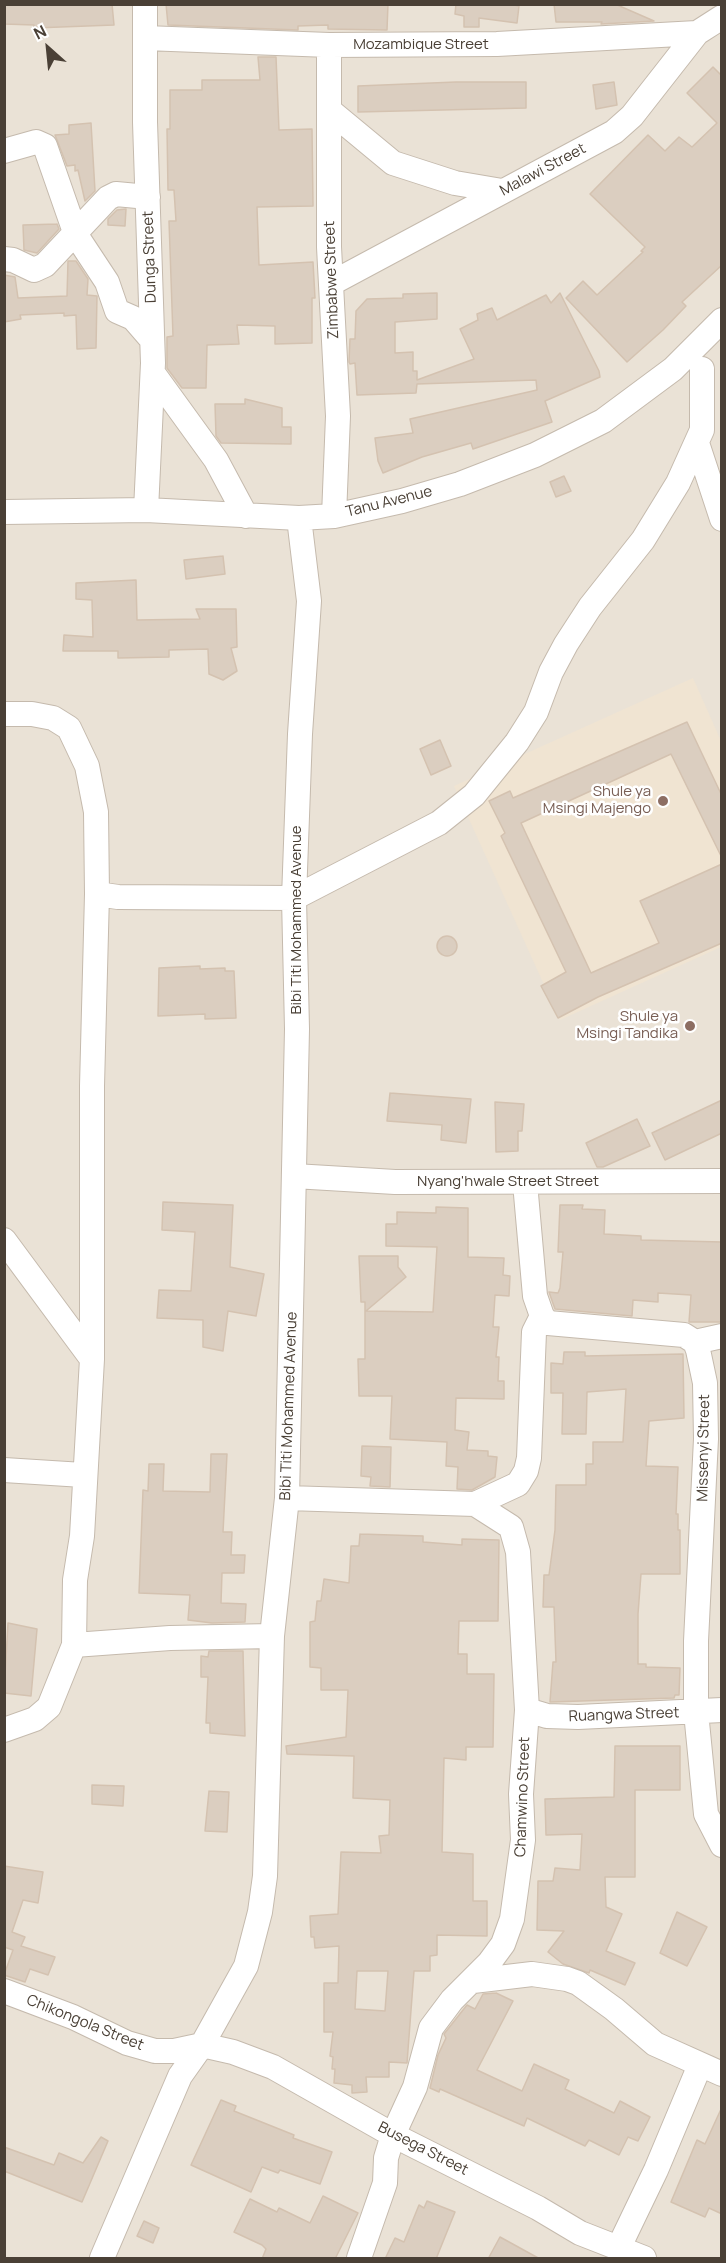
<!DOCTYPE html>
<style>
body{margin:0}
#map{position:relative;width:726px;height:2263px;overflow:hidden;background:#f6f1e9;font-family:Manrope,sans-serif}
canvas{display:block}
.frame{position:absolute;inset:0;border:6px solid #4a4036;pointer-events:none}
.north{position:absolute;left:18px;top:18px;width:60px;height:60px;-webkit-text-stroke:4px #fff;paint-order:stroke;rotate:333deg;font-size:16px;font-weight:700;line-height:24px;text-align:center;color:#4a4036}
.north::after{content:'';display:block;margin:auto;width:21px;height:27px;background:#4a4036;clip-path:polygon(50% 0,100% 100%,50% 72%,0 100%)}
</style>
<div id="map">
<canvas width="726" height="2263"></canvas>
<div class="frame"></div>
<div class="north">N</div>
</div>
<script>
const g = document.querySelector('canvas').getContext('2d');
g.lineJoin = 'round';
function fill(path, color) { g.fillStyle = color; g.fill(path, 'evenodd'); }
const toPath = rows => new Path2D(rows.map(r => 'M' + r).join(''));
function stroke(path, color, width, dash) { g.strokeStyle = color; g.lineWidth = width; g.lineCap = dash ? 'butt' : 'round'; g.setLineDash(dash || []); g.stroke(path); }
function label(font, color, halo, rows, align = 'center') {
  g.font = font + ' Manrope,sans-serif'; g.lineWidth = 5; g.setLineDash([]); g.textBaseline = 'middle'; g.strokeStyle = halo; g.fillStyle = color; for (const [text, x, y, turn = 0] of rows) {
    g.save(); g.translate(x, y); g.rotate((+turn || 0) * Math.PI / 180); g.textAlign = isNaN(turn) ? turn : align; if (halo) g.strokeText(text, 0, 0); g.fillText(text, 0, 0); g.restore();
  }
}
fill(toPath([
 [5,5,721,5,721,2258,5,2258]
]), '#eae2d6');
fill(toPath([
 [693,678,721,741,721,947,560,1020,454,786]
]), '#f0e4d2');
const building = toPath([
 [4,4,112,4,114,25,34,28,34,25,4,24,4,4],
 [166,4,388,4,387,30,328,29,328,25,298,26,298,30,168,25,166,4],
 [456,4,509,4,519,6,517,23,479,18,479,27,464,27,464,16,455,14,456,4],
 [554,4,615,4,654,21,601,24,602,22,556,22,554,4],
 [258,57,276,57,279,130,312,129,313,206,257,207,259,265,313,262,315,298,312,298,312,343,275,344,275,326,237,325,239,344,207,345,206,388,182,388,167,368,167,337,173,336,169,221,176,221,174,190,168,190,167,129,170,129,170,90,202,90,202,80,260,80,258,57],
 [713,67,722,76,722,265,682,302,686,306,663,330,627,362,566,298,583,281,597,295,643,252,641,251,645,247,590,194,648,135,665,151,679,137,692,147,717,123,687,93,713,67],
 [456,82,526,82,526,108,358,112,358,86,456,82],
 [614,82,617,105,596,109,593,85,614,82],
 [91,123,95,191,85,201,78,170,75,171,75,165,67,166,55,135,69,134,69,125,91,123],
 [126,209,125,226,108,225,108,219,117,210,126,209],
 [57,224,59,229,37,253,24,250,23,225,57,224],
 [68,261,76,261,88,279,87,295,97,296,96,348,77,349,76,315,64,316,64,313,20,315,21,319,4,322,4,275,15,277,18,298,67,296,68,261],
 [437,293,437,319,395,322,395,353,413,352,413,371,417,371,417,380,474,359,460,329,478,320,477,314,492,308,497,320,546,295,551,303,560,293,599,371,600,377,545,401,552,422,473,449,471,443,422,457,383,473,378,461,375,438,413,433,410,419,537,390,536,380,417,384,416,393,357,395,355,363,350,364,349,362,350,339,355,339,356,311,367,299,403,298,403,294,437,293],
 [245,399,282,408,282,427,291,427,291,444,221,443,216,436,215,404,245,404,245,399],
 [564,476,571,491,556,497,550,482,564,476],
 [223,556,225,574,186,579,184,560,223,556],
 [136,580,137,620,200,619,196,609,236,609,237,647,231,648,237,671,223,680,209,674,208,649,169,650,169,657,118,658,118,651,63,651,64,635,93,637,92,600,76,599,76,583,136,580],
 [687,722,722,796,722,858,671,754,521,823,591,973,659,943,640,901,722,864,722,943,598,997,558,1018,541,986,566,972,501,836,505,833,489,801,510,791,513,798,687,722],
 [440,740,451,766,431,775,420,749,440,740],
 '437 946a10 10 0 1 1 20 0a10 10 0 1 1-20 0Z',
 [200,966,200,969,225,968,225,971,234,971,236,1018,205,1019,205,1014,158,1016,159,968,200,966],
 [390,1093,471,1099,466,1143,441,1140,442,1125,387,1121,390,1093],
 [722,1100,722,1133,665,1160,652,1133,722,1100],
 [495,1102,524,1104,522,1131,518,1131,518,1151,496,1152,495,1102],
 [637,1119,650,1146,603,1167,597,1167,586,1143,637,1119],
 [163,1202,233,1205,230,1267,264,1274,256,1316,228,1311,223,1351,203,1347,203,1320,157,1318,159,1290,191,1291,195,1232,162,1230,163,1202],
 [560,1205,583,1205,582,1209,605,1210,604,1234,641,1236,641,1240,722,1242,722,1322,689,1322,691,1295,658,1293,658,1302,633,1300,632,1316,555,1309,549,1292,558,1293,560,1288,563,1252,558,1252,560,1205],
 [436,1207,468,1208,468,1257,504,1258,503,1275,510,1276,509,1296,495,1295,493,1327,499,1327,496,1357,499,1357,498,1381,504,1381,504,1399,456,1398,455,1430,469,1432,467,1450,488,1451,488,1456,497,1457,495,1477,472,1490,457,1489,458,1467,446,1466,447,1442,390,1439,392,1396,359,1396,358,1359,365,1359,365,1302,361,1302,359,1256,398,1256,398,1267,406,1277,366,1311,433,1312,437,1247,386,1246,386,1224,397,1224,397,1212,436,1213,436,1207],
 [564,1352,585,1352,585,1356,683,1354,684,1418,649,1421,646,1466,678,1467,676,1514,678,1514,678,1530,680,1530,680,1574,641,1574,638,1614,638,1664,646,1664,646,1667,680,1668,679,1695,675,1695,674,1698,550,1702,553,1662,556,1662,554,1607,543,1607,544,1575,549,1575,555,1530,556,1485,586,1485,586,1464,593,1464,593,1442,623,1442,626,1389,587,1392,586,1434,562,1434,563,1393,551,1393,551,1363,563,1364,564,1352],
 [362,1446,391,1447,390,1487,370,1486,371,1477,361,1476,362,1446],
 [211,1454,227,1454,223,1532,232,1532,231,1555,245,1555,244,1573,222,1573,221,1603,246,1604,245,1622,212,1623,188,1620,190,1595,139,1593,143,1490,148,1491,149,1464,164,1464,163,1491,210,1492,211,1454],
 [360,1534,423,1536,423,1542,462,1545,462,1539,499,1540,498,1621,459,1621,458,1654,467,1654,467,1674,494,1674,493,1747,466,1747,466,1760,444,1758,442,1852,473,1854,473,1901,487,1901,487,1936,437,1935,437,1955,430,1956,430,1971,414,1971,407,2063,389,2062,389,2077,366,2077,367,2092,352,2093,352,2085,334,2083,335,2069,332,2069,333,2057,330,2056,333,2032,324,2032,324,1983,338,1983,339,1946,315,1948,314,1937,311,1937,310,1916,338,1914,341,1852,381,1853,379,1836,389,1835,390,1800,353,1798,354,1756,287,1754,286,1746,346,1737,348,1690,321,1690,321,1668,310,1667,310,1622,315,1621,317,1601,321,1601,324,1579,349,1583,351,1546,359,1546,360,1534],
 [357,1971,388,1971,385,2011,355,2009,357,1971],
 [8,1623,37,1629,31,1696,4,1693,8,1623],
 [209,1651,243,1651,245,1736,210,1733,210,1723,206,1723,208,1677,201,1677,201,1656,208,1657,209,1651],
 [615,1746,680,1746,680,1790,635,1790,635,1877,605,1877,606,1907,622,1914,606,1951,635,1963,625,1985,590,1970,589,1973,563,1964,548,1952,564,1931,537,1930,538,1881,553,1881,555,1868,580,1870,582,1834,546,1835,545,1799,614,1797,615,1746],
 [92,1785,124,1786,123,1806,92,1804,92,1785],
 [209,1791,229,1792,227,1832,205,1831,209,1791],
 [4,1866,43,1872,38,1903,23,1900,12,1932,25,1937,21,1946,55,1957,48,1975,30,1969,25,1982,4,1975,13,1950,4,1947,4,1866],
 [677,1912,707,1927,687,1966,660,1953,677,1912],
 [496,1993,513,2001,477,2070,522,2091,534,2064,569,2080,565,2089,614,2113,620,2101,650,2117,638,2141,628,2137,619,2155,589,2140,585,2146,527,2118,524,2126,440,2089,439,2092,430,2088,438,2055,446,2038,444,2034,467,2005,475,2009,483,1994,496,1993],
 [221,2100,236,2106,234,2111,294,2135,293,2138,332,2152,320,2184,280,2170,278,2173,262,2167,251,2192,191,2165,221,2100],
 [722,2107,722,2214,709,2208,705,2217,671,2202,697,2140,705,2144,722,2107],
 [101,2137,108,2141,82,2202,4,2171,4,2147,54,2165,59,2153,83,2163,101,2137],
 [323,2196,358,2213,335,2259,262,2259,266,2249,262,2245,234,2232,250,2199,277,2212,279,2208,310,2223,323,2196],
 [427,2201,455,2212,436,2259,385,2259,395,2238,404,2242,419,2205,424,2208,427,2201],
 [144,2221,159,2228,153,2243,137,2236,144,2221],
 [500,2237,540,2259,488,2259,500,2237]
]);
fill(building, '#dbcec0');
stroke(building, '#d4c2b0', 1.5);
const minor = toPath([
 [145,4,145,122,153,363,146,510],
 [145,38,329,45,497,44,697,33],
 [329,45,329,247,338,416,334,516],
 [329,110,393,163,455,183,502,191],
 [4,151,36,142,45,146,76,235,107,282,117,311,133,318,152,340],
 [4,259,13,260,34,270,45,265,108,198,116,194,148,197],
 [332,283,614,132,632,116,697,33,722,17],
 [153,373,216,460,246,516],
 [697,443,722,519],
 [4,512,146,510,299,518,334,516,402,501,460,484,535,455,603,421,673,369,722,320],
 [4,714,32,714,53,718,69,728,87,766,96,812,97,894,92,1086,92,1359,82,1536,75,1580,74,1645,49,1707,35,1719,4,1730],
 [97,894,118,897,294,898,439,823,474,795,517,742,536,712,551,672,566,644,590,607,643,540,678,483,702,430,702,369],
 [294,1176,395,1182,722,1181],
 [525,1183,535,1296,542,1316,548,1323,684,1335,695,1342,698,1350,705,1383,706,1439,696,1641,696,1712,706,1814,722,1845],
 [4,1240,92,1359],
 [695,1342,722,1336],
 [4,1470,83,1475],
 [287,1498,475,1504,511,1527,518,1552,527,1710,521,1794,523,1840,512,1919,503,1944,489,1963,452,2000,431,2028,415,2087,393,2135,386,2158,385,2183,359,2258],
 [475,1504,518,1484,526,1471,529,1458,534,1332,542,1316],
 [74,1645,170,1638,272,1636],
 [527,1710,547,1716,578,1717,722,1710],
 [473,1981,532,1974,567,1979,578,1983,614,2009,655,2044,722,2074],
 [4,1991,73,2017,127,2043,155,2051,174,2051,202,2045,233,2052,273,2067,393,2135,538,2208,580,2233,644,2258],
 [618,2249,656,2170,700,2065],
 [102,2258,180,2076,202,2045,246,1966,260,1912,265,1876,272,1636,287,1498,297,1029,294,898,300,734,309,601,299,518]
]);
stroke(minor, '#c5baad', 26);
stroke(minor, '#fff', 24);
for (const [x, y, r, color] of [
 [663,801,6,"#8d6e63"],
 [690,1026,6,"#8d6e63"]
]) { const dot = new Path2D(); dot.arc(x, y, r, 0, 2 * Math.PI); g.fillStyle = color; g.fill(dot); stroke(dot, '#fff', 2); }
label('15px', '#4a4036', '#fff', [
 ["Mozambique Street",421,45],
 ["Malawi Street",543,170,-28],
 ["Dunga Street",150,257,-92],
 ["Zimbabwe Street",332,280,-92],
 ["Tanu Avenue",389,502,-14],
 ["Bibi Titi Mohammed Avenue",297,920,-90],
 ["Nyang'hwale Street Street",508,1182],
 ["Bibi Titi Mohammed Avenue",289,1406,-88],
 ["Missenyi Street",704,1448,-89],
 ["Ruangwa Street",624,1715,-2],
 ["Chamwino Street",523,1797,-88],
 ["Chikongola Street",85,2023,22],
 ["Busega Street",423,2149,27]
]);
label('15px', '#785e54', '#fff', [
 ["Shule ya",651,792],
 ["Msingi Majengo",651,809],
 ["Shule ya",678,1017],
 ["Msingi Tandika",678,1034]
], 'right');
</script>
